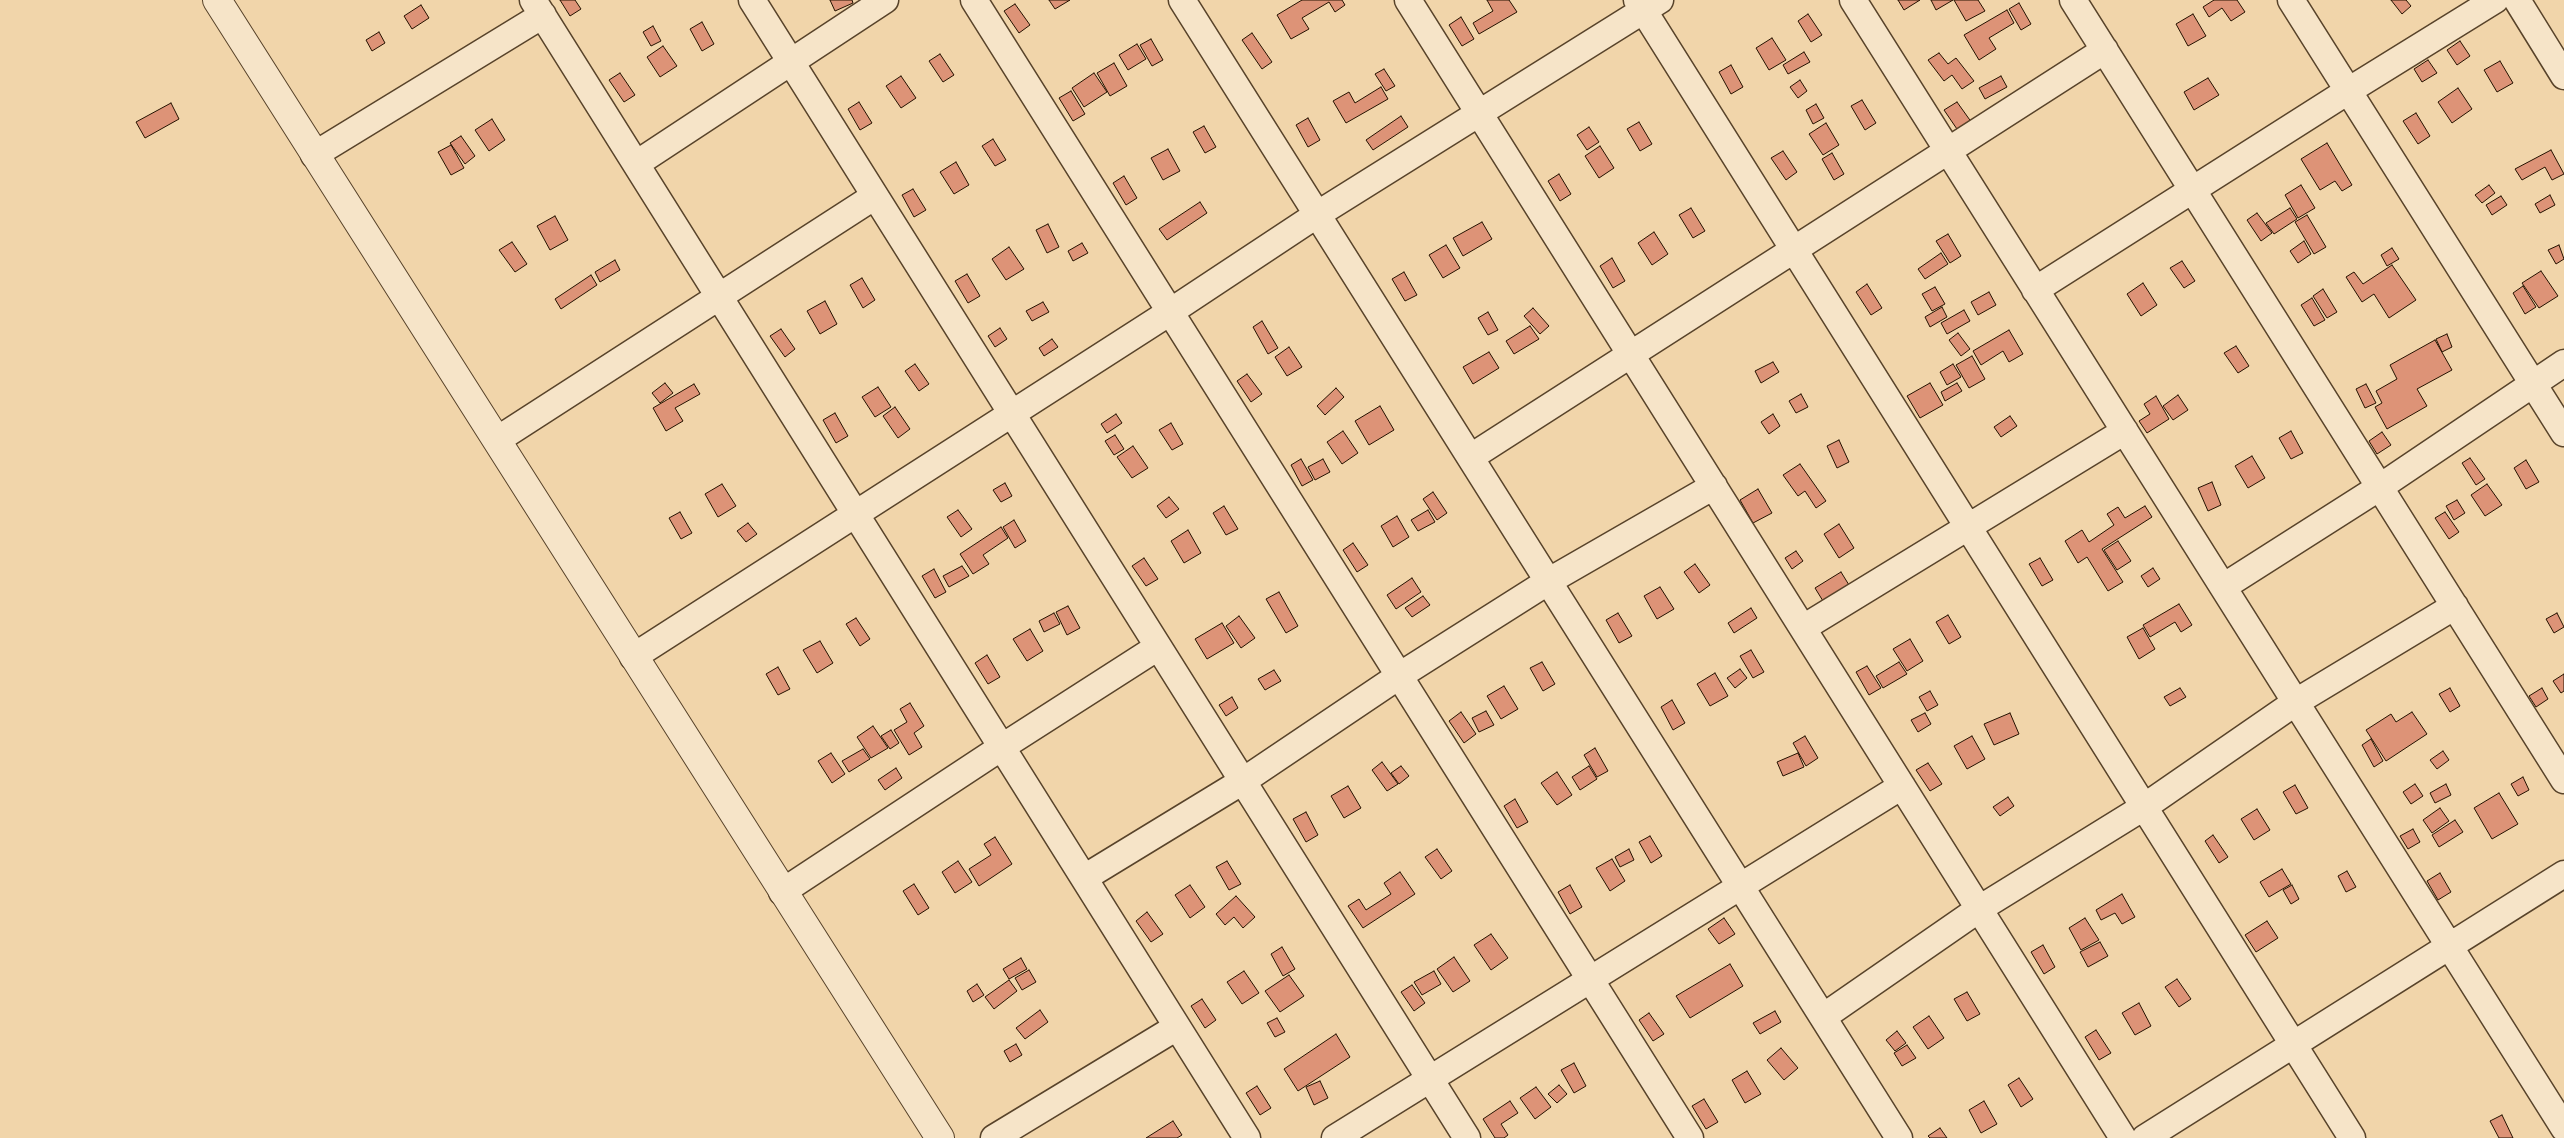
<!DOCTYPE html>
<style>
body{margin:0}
canvas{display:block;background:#f1d5aa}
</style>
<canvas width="2564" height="1138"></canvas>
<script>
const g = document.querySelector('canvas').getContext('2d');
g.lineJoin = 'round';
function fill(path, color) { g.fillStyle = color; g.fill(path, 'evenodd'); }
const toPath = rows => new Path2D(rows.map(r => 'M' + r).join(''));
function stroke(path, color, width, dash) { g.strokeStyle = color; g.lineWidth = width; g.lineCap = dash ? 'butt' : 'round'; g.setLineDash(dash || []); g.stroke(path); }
const building = toPath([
 [560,0,575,0,581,9,570,16,560,0],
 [830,0,852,0,853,3,835,11,830,0],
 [1049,0,1070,0,1055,9,1049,0],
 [1302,0,1342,0,1345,5,1335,12,1329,2,1302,18,1309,29,1291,39,1277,15,1302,0],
 [1487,0,1509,0,1517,12,1479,34,1473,23,1493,11,1487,0],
 [1898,0,1920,0,1904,10,1898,0],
 [1931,0,1953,0,1936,10,1931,0],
 [1954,0,1978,0,1985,11,1966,21,1954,0],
 [2214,0,2237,0,2245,12,2231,21,2222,8,2209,17,2203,7,2214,0],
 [2391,0,2406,0,2411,6,2402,14,2391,0],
 [2019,3,2031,24,2021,30,2009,9,2019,3],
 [1015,4,1030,25,1019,33,1004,11,1015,4],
 [421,5,429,18,412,29,404,16,421,5],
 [2007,10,2014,23,1989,38,1996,49,1979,60,1964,35,2007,10],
 [1808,14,1822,35,1811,42,1798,21,1808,14],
 [2193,14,2206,36,2188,46,2176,24,2193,14],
 [1461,17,1474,39,1462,46,1449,25,1461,17],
 [702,22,714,44,702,51,690,29,702,22],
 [653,26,661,41,651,46,643,32,653,26],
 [379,32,385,43,372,51,366,40,379,32],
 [1252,33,1272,62,1262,69,1242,40,1252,33],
 [1772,38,1786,60,1769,70,1756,48,1772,38],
 [1151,39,1163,60,1152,66,1140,45,1151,39],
 [2460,41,2470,56,2457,65,2447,50,2460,41],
 [1137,44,1146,59,1128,70,1119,55,1137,44],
 [663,46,677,66,660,77,647,57,663,46],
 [1804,52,1810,62,1788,74,1783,65,1804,52],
 [1939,53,1948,64,1956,58,1974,81,1962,89,1952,75,1944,81,1928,60,1939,53],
 [940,54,954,75,943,82,929,61,940,54],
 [2428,60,2437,73,2422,82,2414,69,2428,60],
 [2500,61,2513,83,2497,92,2484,70,2500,61],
 [1114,63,1127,86,1110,96,1097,73,1114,63],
 [1731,65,1743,87,1731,94,1719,72,1731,65],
 [1384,69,1395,86,1386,91,1375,74,1384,69],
 [620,73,635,95,624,102,609,80,620,73],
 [1094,73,1107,92,1084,107,1072,88,1094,73],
 [901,76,916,98,901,108,886,86,901,76],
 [2001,76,2007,87,1985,99,1979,88,2001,76],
 [2208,78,2219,95,2194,110,2184,92,2208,78],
 [1800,80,1807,91,1798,98,1790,87,1800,80],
 [1381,87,1388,99,1346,123,1333,101,1349,92,1355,103,1381,87],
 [2458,88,2472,109,2452,123,2438,102,2458,88],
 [1071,91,1085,114,1073,121,1059,98,1071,91],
 [1862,100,1876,123,1865,130,1851,106,1862,100],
 [859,102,872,123,860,130,848,109,859,102],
 [1957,102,1972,123,1959,132,1944,110,1957,102],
 [171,103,179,119,145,138,136,122,171,103],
 [1816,104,1824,118,1813,124,1806,110,1816,104],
 [2416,113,2430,136,2418,144,2403,121,2416,113],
 [1401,116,1408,127,1373,150,1366,140,1401,116],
 [1308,118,1320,140,1308,147,1296,125,1308,118],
 [492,119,505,140,489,151,475,130,492,119],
 [1639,122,1652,144,1640,151,1627,129,1639,122],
 [1826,123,1839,145,1823,155,1809,134,1826,123],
 [1204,126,1216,147,1205,153,1193,132,1204,126],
 [1589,127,1599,142,1587,150,1577,135,1589,127],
 [461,136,475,156,465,164,450,143,461,136],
 [993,139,1006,160,995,166,982,146,993,139],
 [2327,143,2352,185,2342,191,2335,181,2320,190,2301,159,2327,143],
 [451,145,464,168,451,175,438,152,451,145],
 [1600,146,1614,168,1599,178,1585,156,1600,146],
 [1168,149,1180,171,1163,180,1151,158,1168,149],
 [2551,150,2564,174,2552,180,2545,167,2522,180,2515,169,2551,150],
 [1783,151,1797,172,1786,180,1771,158,1783,151],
 [1832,153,1844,174,1834,180,1822,159,1832,153],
 [956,162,969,185,954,194,940,172,956,162],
 [1559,174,1571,194,1560,201,1548,181,1559,174],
 [1124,176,1137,198,1126,205,1113,183,1124,176],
 [2301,185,2315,208,2298,218,2285,195,2301,185],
 [2489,185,2495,193,2482,203,2475,195,2489,185],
 [913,189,926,210,914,217,902,195,913,189],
 [2550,195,2555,205,2540,213,2535,204,2550,195],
 [2501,196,2507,205,2492,215,2486,205,2501,196],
 [1200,202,1207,213,1167,240,1159,229,1200,202],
 [1691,208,1705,231,1693,238,1679,215,1691,208],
 [2290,208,2297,219,2274,234,2266,223,2290,208],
 [2257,213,2272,233,2261,241,2247,220,2257,213],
 [2307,215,2326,247,2314,254,2295,222,2307,215],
 [555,216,568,240,550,250,537,226,555,216],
 [1482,222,1492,239,1463,256,1453,238,1482,222],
 [1048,224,1059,247,1047,253,1036,230,1048,224],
 [1654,232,1668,254,1652,265,1638,243,1654,232],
 [1948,234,1961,256,1950,263,1936,241,1948,234],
 [2304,241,2311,254,2298,263,2290,251,2304,241],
 [512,242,527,264,515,272,499,250,512,242],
 [1082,243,1088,253,1073,261,1068,251,1082,243],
 [1446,245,1460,268,1443,278,1429,255,1446,245],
 [2559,245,2564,259,2556,264,2548,250,2559,245],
 [1009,247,1024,269,1006,280,992,259,1009,247],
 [2392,248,2399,259,2387,266,2381,255,2392,248],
 [1941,253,1948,264,1925,279,1918,269,1941,253],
 [1612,258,1625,281,1613,288,1600,266,1612,258],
 [615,260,620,270,600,282,595,272,615,260],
 [2182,261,2195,281,2184,288,2170,268,2182,261],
 [2392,265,2416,300,2389,318,2374,294,2362,302,2346,277,2354,272,2363,284,2392,265],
 [2541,271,2558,296,2539,308,2522,283,2541,271],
 [1404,272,1417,295,1405,301,1392,279,1404,272],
 [967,274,980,296,968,303,955,281,967,274],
 [591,275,597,285,561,309,555,299,591,275],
 [862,278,875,300,863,308,850,285,862,278],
 [2143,283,2157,305,2141,316,2127,294,2143,283],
 [1867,284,1882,308,1871,315,1856,292,1867,284],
 [2523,286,2536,307,2525,314,2513,293,2523,286],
 [1935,287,1945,304,1932,311,1922,294,1935,287],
 [2323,289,2337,312,2327,318,2313,296,2323,289],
 [1989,292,1996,305,1978,315,1971,302,1989,292],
 [2312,298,2325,320,2314,326,2301,305,2312,298],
 [825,301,837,324,820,334,807,311,825,301],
 [1043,302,1049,312,1032,321,1026,311,1043,302],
 [1942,307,1947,317,1930,327,1925,317,1942,307],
 [1533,308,1549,326,1540,334,1524,316,1533,308],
 [1964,310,1970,321,1947,334,1941,323,1964,310],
 [1488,312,1498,330,1488,335,1478,318,1488,312],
 [1262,321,1278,348,1268,354,1253,327,1262,321],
 [1530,326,1539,339,1514,354,1506,341,1530,326],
 [1000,328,1007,339,995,347,988,336,1000,328],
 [781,329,795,349,785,357,770,336,781,329],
 [2009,330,2023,354,2009,362,2003,351,1981,365,1973,351,2009,330],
 [1958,333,1970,349,1961,356,1949,340,1958,333],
 [2447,334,2452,347,2442,352,2436,339,2447,334],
 [1052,339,1058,347,1044,356,1039,348,1052,339],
 [2435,340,2452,370,2417,389,2427,406,2387,429,2375,407,2382,403,2376,391,2397,379,2390,365,2435,340],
 [2236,346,2249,366,2238,373,2224,353,2236,346],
 [1289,347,1302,367,1287,376,1275,357,1289,347],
 [1489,352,1499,368,1473,384,1463,367,1489,352],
 [1972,356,1985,379,1969,388,1956,365,1972,356],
 [1773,362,1779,372,1761,383,1755,371,1773,362],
 [915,364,929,384,919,391,905,371,915,364],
 [1953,364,1961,377,1947,385,1940,372,1953,364],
 [1247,374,1262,394,1251,402,1237,381,1247,374],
 [665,383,673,393,660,403,652,393,665,383],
 [1930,383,1943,405,1920,418,1907,396,1930,383],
 [1957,383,1962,391,1945,401,1941,392,1957,383],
 [694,384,700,394,675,408,683,421,666,431,653,408,694,384],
 [2366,384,2376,403,2365,408,2356,389,2366,384],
 [878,387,891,407,875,417,862,397,878,387],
 [1336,388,1344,397,1325,415,1317,406,1336,388],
 [1801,394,1808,407,1796,413,1789,401,1801,394],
 [2178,395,2188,410,2173,420,2163,406,2178,395],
 [2156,396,2169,419,2147,433,2139,421,2150,414,2144,404,2156,396],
 [1380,406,1394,430,1369,445,1355,421,1380,406],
 [895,407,910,429,898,438,883,416,895,407],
 [835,413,848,436,836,443,823,420,835,413],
 [1116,414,1122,423,1107,433,1101,424,1116,414],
 [1773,414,1780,426,1769,434,1761,422,1773,414],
 [2010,416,2017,426,2001,437,1994,427,2010,416],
 [1171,423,1183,444,1172,450,1159,430,1171,423],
 [1343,431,1358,453,1342,464,1327,442,1343,431],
 [2291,431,2303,453,2291,459,2279,438,2291,431],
 [2382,432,2391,445,2377,454,2369,441,2382,432],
 [1115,435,1124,449,1114,455,1105,441,1115,435],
 [1839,440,1849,462,1837,468,1827,446,1839,440],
 [1133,446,1148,468,1132,478,1117,457,1133,446],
 [2252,456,2265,478,2248,488,2235,466,2252,456],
 [2470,458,2485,479,2476,485,2462,463,2470,458],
 [1301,459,1313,480,1302,486,1291,465,1301,459],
 [1323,459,1330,472,1315,480,1308,467,1323,459],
 [2526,460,2539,482,2526,489,2514,468,2526,460],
 [1800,464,1826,501,1816,508,1805,491,1798,496,1783,475,1800,464],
 [2212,482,2221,505,2208,511,2198,488,2212,482],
 [1005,483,1012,496,1001,502,993,490,1005,483],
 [722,484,736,506,718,517,705,494,722,484],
 [2487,484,2502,505,2485,516,2471,495,2487,484],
 [1758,489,1772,513,1753,523,1740,500,1758,489],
 [1433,492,1447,513,1437,520,1423,499,1433,492],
 [1169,497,1179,509,1166,518,1157,506,1169,497],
 [2457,500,2465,513,2454,520,2446,506,2457,500],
 [1224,506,1238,529,1226,535,1213,513,1224,506],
 [2145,506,2152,517,2102,549,2123,582,2108,591,2087,557,2078,563,2065,541,2082,530,2089,542,2114,525,2107,514,2118,507,2125,518,2145,506],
 [958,510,972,529,961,537,947,517,958,510],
 [1428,510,1435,522,1418,531,1411,520,1428,510],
 [680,512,692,533,681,539,669,518,680,512],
 [2445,512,2459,532,2449,539,2435,518,2445,512],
 [1397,516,1409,537,1393,547,1381,526,1397,516],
 [1014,520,1026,541,1015,548,1003,527,1014,520],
 [748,523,757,534,746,542,737,531,748,523],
 [1839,524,1854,548,1839,558,1824,534,1839,524],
 [1001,527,1008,538,983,555,989,564,973,574,960,554,1001,527],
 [1188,530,1201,553,1184,563,1171,541,1188,530],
 [2118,541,2131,561,2117,570,2104,550,2118,541],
 [1353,543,1368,565,1357,572,1343,550,1353,543],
 [1796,551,1803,561,1792,569,1785,558,1796,551],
 [1144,558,1158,579,1146,586,1132,566,1144,558],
 [2040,558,2053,580,2042,586,2029,564,2040,558],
 [1695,564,1710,585,1699,593,1684,572,1695,564],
 [962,566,969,576,949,587,943,576,962,566],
 [2153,568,2160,579,2148,587,2141,576,2153,568],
 [934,569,946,592,935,598,922,576,934,569],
 [1841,572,1849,585,1823,601,1815,588,1841,572],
 [1412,578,1421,592,1396,609,1387,595,1412,578],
 [1660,587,1674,609,1657,619,1644,596,1660,587],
 [1279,592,1298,626,1286,633,1266,599,1279,592],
 [1423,596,1430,605,1412,617,1405,608,1423,596],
 [2179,604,2192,625,2181,632,2175,622,2150,637,2143,625,2179,604],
 [1068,606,1080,628,1067,635,1056,612,1068,606],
 [1751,608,1757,618,1734,633,1728,623,1751,608],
 [1054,613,1060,624,1044,632,1039,621,1054,613],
 [1618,613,1632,636,1619,643,1606,620,1618,613],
 [2557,613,2564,627,2554,633,2546,619,2557,613],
 [1948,615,1961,637,1949,644,1936,622,1948,615],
 [1239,616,1255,638,1241,648,1226,626,1239,616],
 [856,618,870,639,860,646,846,624,856,618],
 [1222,623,1234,643,1207,659,1195,639,1222,623],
 [2143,628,2155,649,2139,659,2127,637,2143,628],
 [1030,629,1043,651,1027,661,1013,639,1030,629],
 [1910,639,1923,661,1907,671,1893,649,1910,639],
 [820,641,833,663,817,673,803,650,820,641],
 [1751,650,1764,672,1753,678,1740,656,1751,650],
 [987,655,1000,677,988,684,975,663,987,655],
 [1542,662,1555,684,1543,691,1530,668,1542,662],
 [1899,662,1907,674,1883,688,1876,676,1899,662],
 [1867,666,1881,688,1869,695,1856,672,1867,666],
 [778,667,790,689,778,695,766,674,778,667],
 [1740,669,1747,678,1735,688,1727,678,1740,669],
 [1274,670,1281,681,1265,690,1258,679,1274,670],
 [1715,673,1728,696,1710,706,1697,684,1715,673],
 [2564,674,2564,691,2561,693,2553,681,2564,674],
 [1504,686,1518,709,1501,719,1487,696,1504,686],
 [2180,688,2186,697,2170,706,2164,697,2180,688],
 [2450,688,2460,706,2450,712,2439,694,2450,688],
 [2542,688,2548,699,2536,707,2529,696,2542,688],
 [1930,691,1938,705,1927,711,1919,697,1930,691],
 [1232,697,1238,708,1226,716,1219,705,1232,697],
 [1672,700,1685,723,1673,730,1661,707,1672,700],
 [910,703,924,726,914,733,922,747,909,755,894,730,907,722,900,709,910,703],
 [1486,711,1494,725,1479,732,1472,718,1486,711],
 [1461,712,1476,734,1464,743,1449,721,1461,712],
 [2412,712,2427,734,2386,761,2366,730,2391,714,2396,722,2412,712],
 [1925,713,1931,724,1918,732,1911,720,1925,713],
 [2010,713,2019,734,1994,745,1984,724,2010,713],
 [873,726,888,748,871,758,857,737,873,726],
 [891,730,899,743,890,749,881,736,891,730],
 [1805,736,1818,758,1806,766,1793,743,1805,736],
 [1972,736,1985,759,1967,769,1954,746,1972,736],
 [2371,739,2383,761,2374,767,2362,745,2371,739],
 [1595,748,1608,771,1597,777,1584,755,1595,748],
 [863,749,870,759,849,772,842,761,863,749],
 [2443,751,2449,760,2437,769,2430,760,2443,751],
 [831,753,845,774,832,783,818,761,831,753],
 [1798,753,1804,767,1783,776,1777,762,1798,753],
 [1382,762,1398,784,1387,791,1372,770,1382,762],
 [1928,763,1942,784,1930,791,1916,770,1928,763],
 [1401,766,1409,776,1399,784,1391,773,1401,766],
 [1589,766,1597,779,1580,790,1572,777,1589,766],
 [896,768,902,778,885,790,878,780,896,768],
 [1557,772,1572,795,1557,805,1541,783,1557,772],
 [2523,777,2529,790,2518,796,2511,784,2523,777],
 [2415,784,2423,796,2411,804,2403,792,2415,784],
 [2446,784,2451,795,2435,803,2430,793,2446,784],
 [2295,785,2308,808,2296,814,2283,792,2295,785],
 [1348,786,1361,808,1344,818,1331,796,1348,786],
 [2499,793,2518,824,2492,839,2474,808,2499,793],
 [2008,797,2014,806,2000,816,1993,807,2008,797],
 [1515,799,1528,822,1517,828,1504,806,1515,799],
 [2440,808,2449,821,2432,833,2423,820,2440,808],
 [2257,809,2270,830,2254,840,2241,819,2257,809],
 [1306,812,1318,835,1306,842,1293,819,1306,812],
 [2455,820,2463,832,2439,847,2432,835,2455,820],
 [2413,829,2420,842,2408,849,2400,836,2413,829],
 [2213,835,2228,857,2219,863,2205,841,2213,835],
 [1650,836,1662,856,1651,863,1639,842,1650,836],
 [995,837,1012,864,979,886,969,869,991,855,984,844,995,837],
 [1437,849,1452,871,1441,879,1425,857,1437,849],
 [1629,849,1634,860,1620,867,1615,857,1629,849],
 [1612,859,1625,881,1610,891,1596,868,1612,859],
 [958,861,972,882,955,893,942,872,958,861],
 [1227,861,1241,884,1229,890,1216,867,1227,861],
 [2282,869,2291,884,2269,897,2260,882,2282,869],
 [2347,871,2356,887,2346,892,2338,876,2347,871],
 [1400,872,1415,894,1363,928,1348,906,1359,899,1366,910,1391,894,1384,883,1400,872],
 [2440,873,2451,892,2438,900,2427,881,2440,873],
 [914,884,929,908,918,915,903,891,914,884],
 [1190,885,1205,907,1190,918,1175,895,1190,885],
 [1570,885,1582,907,1570,914,1558,892,1570,885],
 [2292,885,2299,899,2291,904,2283,890,2292,885],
 [2122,894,2135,917,2122,924,2115,913,2101,920,2096,910,2122,894],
 [1236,896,1255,917,1243,928,1234,917,1225,925,1216,914,1236,896],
 [1147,912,1163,934,1151,942,1136,921,1147,912],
 [1724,918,1735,934,1719,944,1708,929,1724,918],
 [2085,918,2099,940,2081,950,2069,928,2085,918],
 [2267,921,2278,938,2256,952,2245,935,2267,921],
 [1491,934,1508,958,1491,970,1474,945,1491,934],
 [2100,942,2108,956,2088,967,2080,952,2100,942],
 [2043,945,2055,967,2044,974,2031,952,2043,945],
 [1282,947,1295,969,1283,976,1271,954,1282,947],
 [1454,957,1470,981,1453,992,1437,969,1454,957],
 [1021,958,1027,969,1009,979,1003,969,1021,958],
 [1730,964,1743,986,1690,1018,1676,996,1730,964],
 [1029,970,1036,982,1022,990,1015,978,1029,970],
 [1244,971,1259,993,1242,1004,1227,982,1244,971],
 [1434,971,1441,984,1422,995,1414,982,1434,971],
 [1289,975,1304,996,1280,1012,1265,991,1289,975],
 [2177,979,2191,999,2179,1007,2165,987,2177,979],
 [1009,980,1017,991,994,1009,985,997,1009,980],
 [977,984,984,995,973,1002,967,991,977,984],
 [1412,985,1425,1003,1414,1011,1401,992,1412,985],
 [1967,992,1980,1014,1967,1021,1954,999,1967,992],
 [1202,999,1216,1020,1205,1028,1191,1006,1202,999],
 [2139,1003,2151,1026,2135,1035,2122,1013,2139,1003],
 [1040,1010,1048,1022,1025,1039,1016,1028,1040,1010],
 [1775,1011,1781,1022,1760,1034,1753,1023,1775,1011],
 [1649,1013,1664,1034,1653,1041,1639,1020,1649,1013],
 [1929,1016,1944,1038,1928,1049,1913,1027,1929,1016],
 [1277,1018,1285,1032,1275,1037,1267,1023,1277,1018],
 [2096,1030,2111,1053,2099,1060,2085,1037,2096,1030],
 [1897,1031,1906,1043,1895,1051,1886,1040,1897,1031],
 [1336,1034,1350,1057,1298,1091,1284,1069,1336,1034],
 [1016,1044,1022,1055,1010,1062,1004,1051,1016,1044],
 [1907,1045,1916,1058,1902,1066,1894,1053,1907,1045],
 [1781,1048,1798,1068,1784,1080,1767,1060,1781,1048],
 [1574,1063,1586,1086,1574,1093,1561,1070,1574,1063],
 [1747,1071,1761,1094,1745,1103,1732,1080,1747,1071],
 [2019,1078,2033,1099,2021,1107,2008,1085,2019,1078],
 [1320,1081,1328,1098,1314,1105,1306,1087,1320,1081],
 [1559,1085,1567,1094,1557,1103,1548,1094,1559,1085],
 [1257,1086,1271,1108,1260,1115,1246,1093,1257,1086],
 [1536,1087,1551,1107,1535,1119,1520,1098,1536,1087],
 [1704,1099,1718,1122,1706,1129,1692,1106,1704,1099],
 [1510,1101,1518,1113,1501,1124,1508,1135,1504,1138,1495,1138,1483,1119,1510,1101],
 [1984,1101,1997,1124,1981,1133,1969,1110,1984,1101],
 [2502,1115,2513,1138,2499,1138,2490,1121,2502,1115],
 [1173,1121,1182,1135,1177,1138,1146,1138,1173,1121],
 [1940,1128,1947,1138,1930,1138,1928,1136,1940,1128]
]);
fill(building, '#dd9377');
stroke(building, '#251200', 1);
const minor = toPath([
 [533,0,1247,1138],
 [752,0,1467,1138],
 [974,0,1690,1138],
 [1182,0,1899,1138],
 [1408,0,2123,1138],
 [1637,0,2352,1138],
 [1853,0,2564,1128],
 [2073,0,2564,780],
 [2291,0,2564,433],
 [2517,0,2564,76],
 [314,155,543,15],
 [636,164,885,0],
 [2035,290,2348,91,2495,0],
 [497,440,875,196],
 [1471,457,2105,50],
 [2223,587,2380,487,2564,363],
 [1803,628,2125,431],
 [633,657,1170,312,1318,214,1660,0],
 [1084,878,1243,781,1399,676,1549,581,1714,486],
 [782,892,1002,747,1158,647],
 [1823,1017,1979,909,2144,807,2296,702,2455,606],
 [994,1138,1177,1027],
 [1335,1138,1902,786],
 [2145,1138,2564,874]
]);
const tertiary = toPath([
 [217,0,940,1138]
]);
stroke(minor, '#58432a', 29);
stroke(tertiary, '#58432a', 30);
stroke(minor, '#f6e4c8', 26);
stroke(tertiary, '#f6e4c8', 28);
</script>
